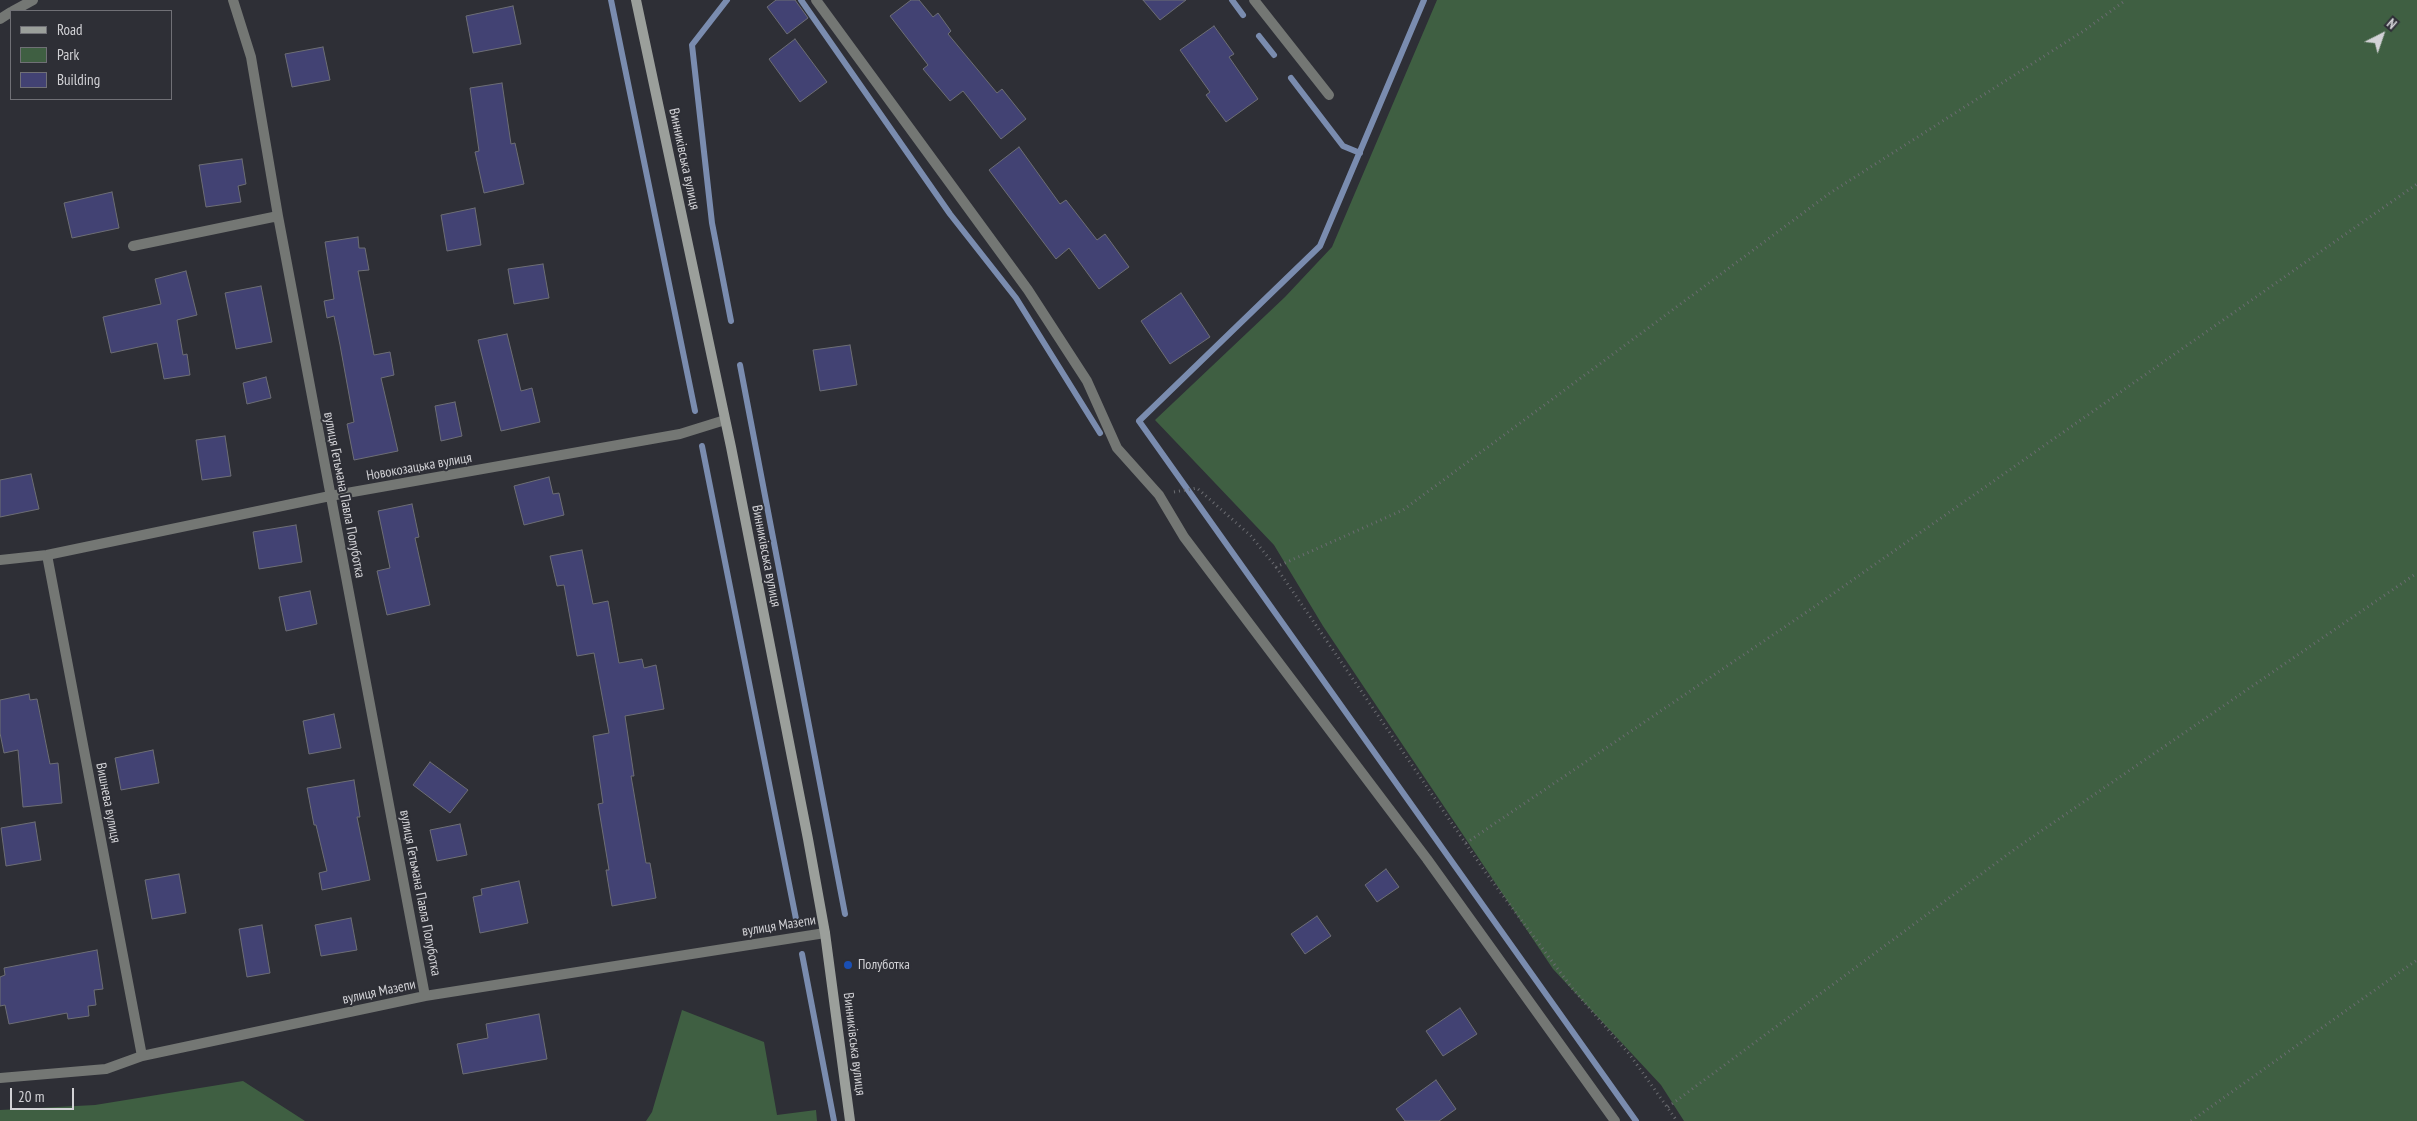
<!DOCTYPE html>
<meta charset="utf-8">
<style>
body{margin:0}
#map{position:relative;width:2417px;height:1121px;overflow:hidden;background:#2e2f36;font-family:"PT Sans Narrow",sans-serif}
canvas{display:block}
.legend{position:absolute;left:10px;top:10px;width:162px;height:90px;box-sizing:border-box;background:#2e2f36;border:1px solid #707076;margin:0;padding:6px 9px;list-style:none;font-size:15px;color:#d2d2d6}
.legend li{display:flex;align-items:center;gap:10px;height:25px}
.legend b{width:25px;border:1px solid #707076}
.north{position:absolute;left:2357px;top:10px;width:50px;height:50px;-webkit-text-stroke:4px #2e2f36;paint-order:stroke;rotate:41deg;font-size:14px;font-weight:700;line-height:20px;text-align:center;color:#d2d2d6}
.north::after{content:'';display:block;margin:auto;width:18px;height:22px;background:#d2d2d6;clip-path:polygon(50% 0,100% 100%,50% 72%,0 100%)}
.scale{position:absolute;left:10px;top:1088px;width:64px;height:22px;box-sizing:border-box;border:2px solid #d2d2d6;border-top:0;padding-left:6px;font-size:15px;line-height:18px;white-space:nowrap;color:#d2d2d6;-webkit-text-stroke:4px #2e2f36;paint-order:stroke}
</style>
<div id="map">
<canvas width="2417" height="1121"></canvas>
<ul class="legend">
<li><b style="height:6px;background:#9b9f9b"></b>Road</li>
<li><b style="height:14px;background:#3f5f42"></b>Park</li>
<li><b style="height:14px;background:#424273"></b>Building</li>
</ul>
<div class="north">N</div>
<div class="scale">20 m</div>
</div>
<script>
const g = document.querySelector('canvas').getContext('2d');
g.lineJoin = 'round';
function fill(path, color) { g.fillStyle = color; g.fill(path, 'evenodd'); }
const toPath = rows => new Path2D(rows.map(r => 'M' + r).join(''));
function stroke(path, color, width, dash) { g.strokeStyle = color; g.lineWidth = width; g.lineCap = dash ? 'butt' : 'round'; g.setLineDash(dash || []); g.stroke(path); }
function label(font, color, halo, rows, align = 'center') {
  g.font = font + ' "PT Sans Narrow",sans-serif'; g.lineWidth = 4; g.setLineDash([]); g.textBaseline = 'middle'; g.strokeStyle = halo; g.fillStyle = color; for (const [text, x, y, turn = 0] of rows) {
    g.save(); g.translate(x, y); g.rotate((+turn || 0) * Math.PI / 180); g.textAlign = isNaN(turn) ? turn : align; if (halo) g.strokeText(text, 0, 0); g.fillText(text, 0, 0); g.restore();
  }
}
fill(toPath([
 [1437,0,2417,0,2417,1121,1684,1121,1661,1085,1553,969,1323,626,1274,545,1155,420,1285,297,1332,247],
 [682,1010,764,1042,777,1115,816,1110,817,1121,646,1121,652,1112],
 [243,1081,305,1121,0,1121,0,1110,95,1105]
]), '#3f5f42');
stroke(toPath([
 [611,0,695,411],
 [727,0,692,45,712,223,731,321],
 [801,0,950,214,1016,298,1100,433],
 [1232,0,1243,15],
 [1424,0,1320,246,1139,421,1636,1121],
 [1259,36,1274,55],
 [1291,78,1343,146,1360,153],
 [740,365,845,914],
 [702,446,796,919],
 [802,954,834,1121]
]), '#7a8caf', 6);
const building = toPath([
 [776,0,795,0,808,18,787,34,767,7,776,0],
 [911,0,919,0,933,17,938,13,951,31,948,34,997,93,1002,89,1026,119,1001,139,963,91,950,101,923,69,928,65,890,16,911,0],
 [1143,0,1186,0,1160,20,1143,0],
 [513,6,521,44,473,53,466,16,513,6],
 [1214,26,1234,54,1229,57,1258,99,1226,122,1206,95,1210,92,1180,50,1214,26],
 [795,39,827,82,800,102,769,59,795,39],
 [323,47,330,80,292,87,285,54,323,47],
 [502,83,511,144,515,143,524,184,484,193,475,152,479,151,470,88,502,83],
 [1019,147,1060,204,1066,200,1097,240,1105,234,1129,267,1099,289,1069,248,1056,259,989,170,1019,147],
 [242,159,246,184,238,186,241,202,206,207,199,165,242,159],
 [112,192,119,228,72,238,64,203,112,192],
 [475,208,481,245,447,251,441,215,475,208],
 [358,237,359,248,365,248,369,270,358,271,374,355,390,352,394,375,381,378,398,451,354,460,347,424,354,422,340,345,334,316,327,318,324,301,334,299,325,242,358,237],
 [543,264,549,298,514,304,508,269,543,264],
 [186,271,197,315,177,320,183,355,187,354,190,375,164,379,157,343,111,353,103,317,161,304,155,279,186,271],
 [261,286,272,342,236,349,225,293,261,286],
 [1181,293,1210,337,1170,364,1141,321,1181,293],
 [507,334,521,391,532,388,540,422,501,431,478,340,507,334],
 [850,345,857,385,820,391,813,350,850,345],
 [266,377,271,398,247,404,243,383,266,377],
 [455,402,462,436,441,441,435,406,455,402],
 [225,436,231,476,202,480,196,440,225,436],
 [31,474,39,509,0,517,0,480,31,474],
 [549,477,553,494,559,493,564,515,524,525,514,486,549,477],
 [412,504,419,537,415,538,430,605,387,615,377,571,390,568,378,511,412,504],
 [296,525,302,562,259,569,253,532,296,525],
 [582,550,593,604,608,601,619,663,642,659,644,668,656,665,664,709,625,716,634,776,631,776,646,863,650,863,656,898,612,906,606,870,609,870,598,804,603,803,593,736,609,733,594,653,577,656,564,585,557,586,550,556,582,550],
 [310,591,317,624,286,631,279,597,310,591],
 [29,694,30,700,37,699,50,764,58,763,62,803,23,807,18,750,4,753,0,733,0,700,29,694],
 [334,714,341,748,309,754,303,721,334,714],
 [153,750,159,783,121,790,115,758,153,750],
 [430,762,468,790,450,813,413,785,430,762],
 [354,780,360,817,357,817,370,880,322,890,319,873,327,871,316,825,314,825,307,788,354,780],
 [35,822,41,860,6,866,1,828,35,822],
 [460,824,467,855,437,861,430,830,460,824],
 [1386,869,1399,887,1377,902,1365,885,1386,869],
 [179,874,186,913,152,919,145,880,179,874],
 [519,881,528,923,480,933,473,897,482,895,481,889,519,881],
 [1317,916,1331,936,1305,954,1291,934,1317,916],
 [351,918,357,950,321,956,315,925,351,918],
 [262,925,270,973,247,977,239,929,262,925],
 [97,950,103,989,94,990,96,1005,88,1006,89,1016,68,1019,67,1013,9,1024,5,1005,0,1006,0,977,5,975,4,968,97,950],
 [1460,1008,1477,1034,1443,1056,1426,1031,1460,1008],
 [539,1014,547,1059,463,1074,457,1044,488,1038,486,1024,539,1014],
 [1436,1080,1456,1109,1439,1121,1405,1121,1396,1109,1436,1080]
]);
fill(building, '#424273');
stroke(building, '#6d6e75', 1);
stroke(toPath([
 [1174,492,1197,488,1251,536,1276,567,1403,510,1830,193,2085,30,2126,0],
 [1276,567,1486,873,1572,988,1630,1055,1677,1121],
 [1466,843,1817,605,2417,184],
 [1668,1107,2015,849,2417,573],
 [2191,1121,2417,960]
]), '#6b6c71', 3, [1, 4]);
stroke(toPath([
 [233,0,251,57,278,216,425,996],
 [816,0,1028,290,1087,381,1117,448,1159,495,1184,537,1427,859,1615,1121],
 [1254,0,1329,95],
 [13,11,33,0],
 [0,19,11,12],
 [133,246,278,216],
 [47,555,142,1056],
 [0,560,47,555,330,496,680,434,725,420],
 [0,1078,106,1069,142,1056,425,996,825,933]
]), '#747774', 10);
stroke(toPath([
 [636,0,731,447,808,839,825,933,850,1121]
]), '#9b9f9b', 10);
for (const [x, y, r, color] of [
 [848,965,5,"#1a4fb4"]
]) { const dot = new Path2D(); dot.arc(x, y, r, 0, 2 * Math.PI); g.fillStyle = color; g.fill(dot); stroke(dot, '#2e2f36', 2); }
label('14px', '#d2d2d6', '#2e2f36', [
 ["Винниківська вулиця",684,159,78],
 ["Новокозацька вулиця",419,467,-10],
 ["вулиця Гетьмана Павла Полуботка",344,495,79],
 ["Винниківська вулиця",766,556,79],
 ["Вишнева вулиця",108,803,79],
 ["вулиця Гетьмана Павла Полуботка",420,893,79],
 ["вулиця Мазепи",779,926,-9],
 ["вулиця Мазепи",379,992,-12],
 ["Винниківська вулиця",854,1044,83]
]);
label('14px', '#d2d2d6', '#2e2f36', [
 ["Полуботка",858,965]
], 'left');
</script>
